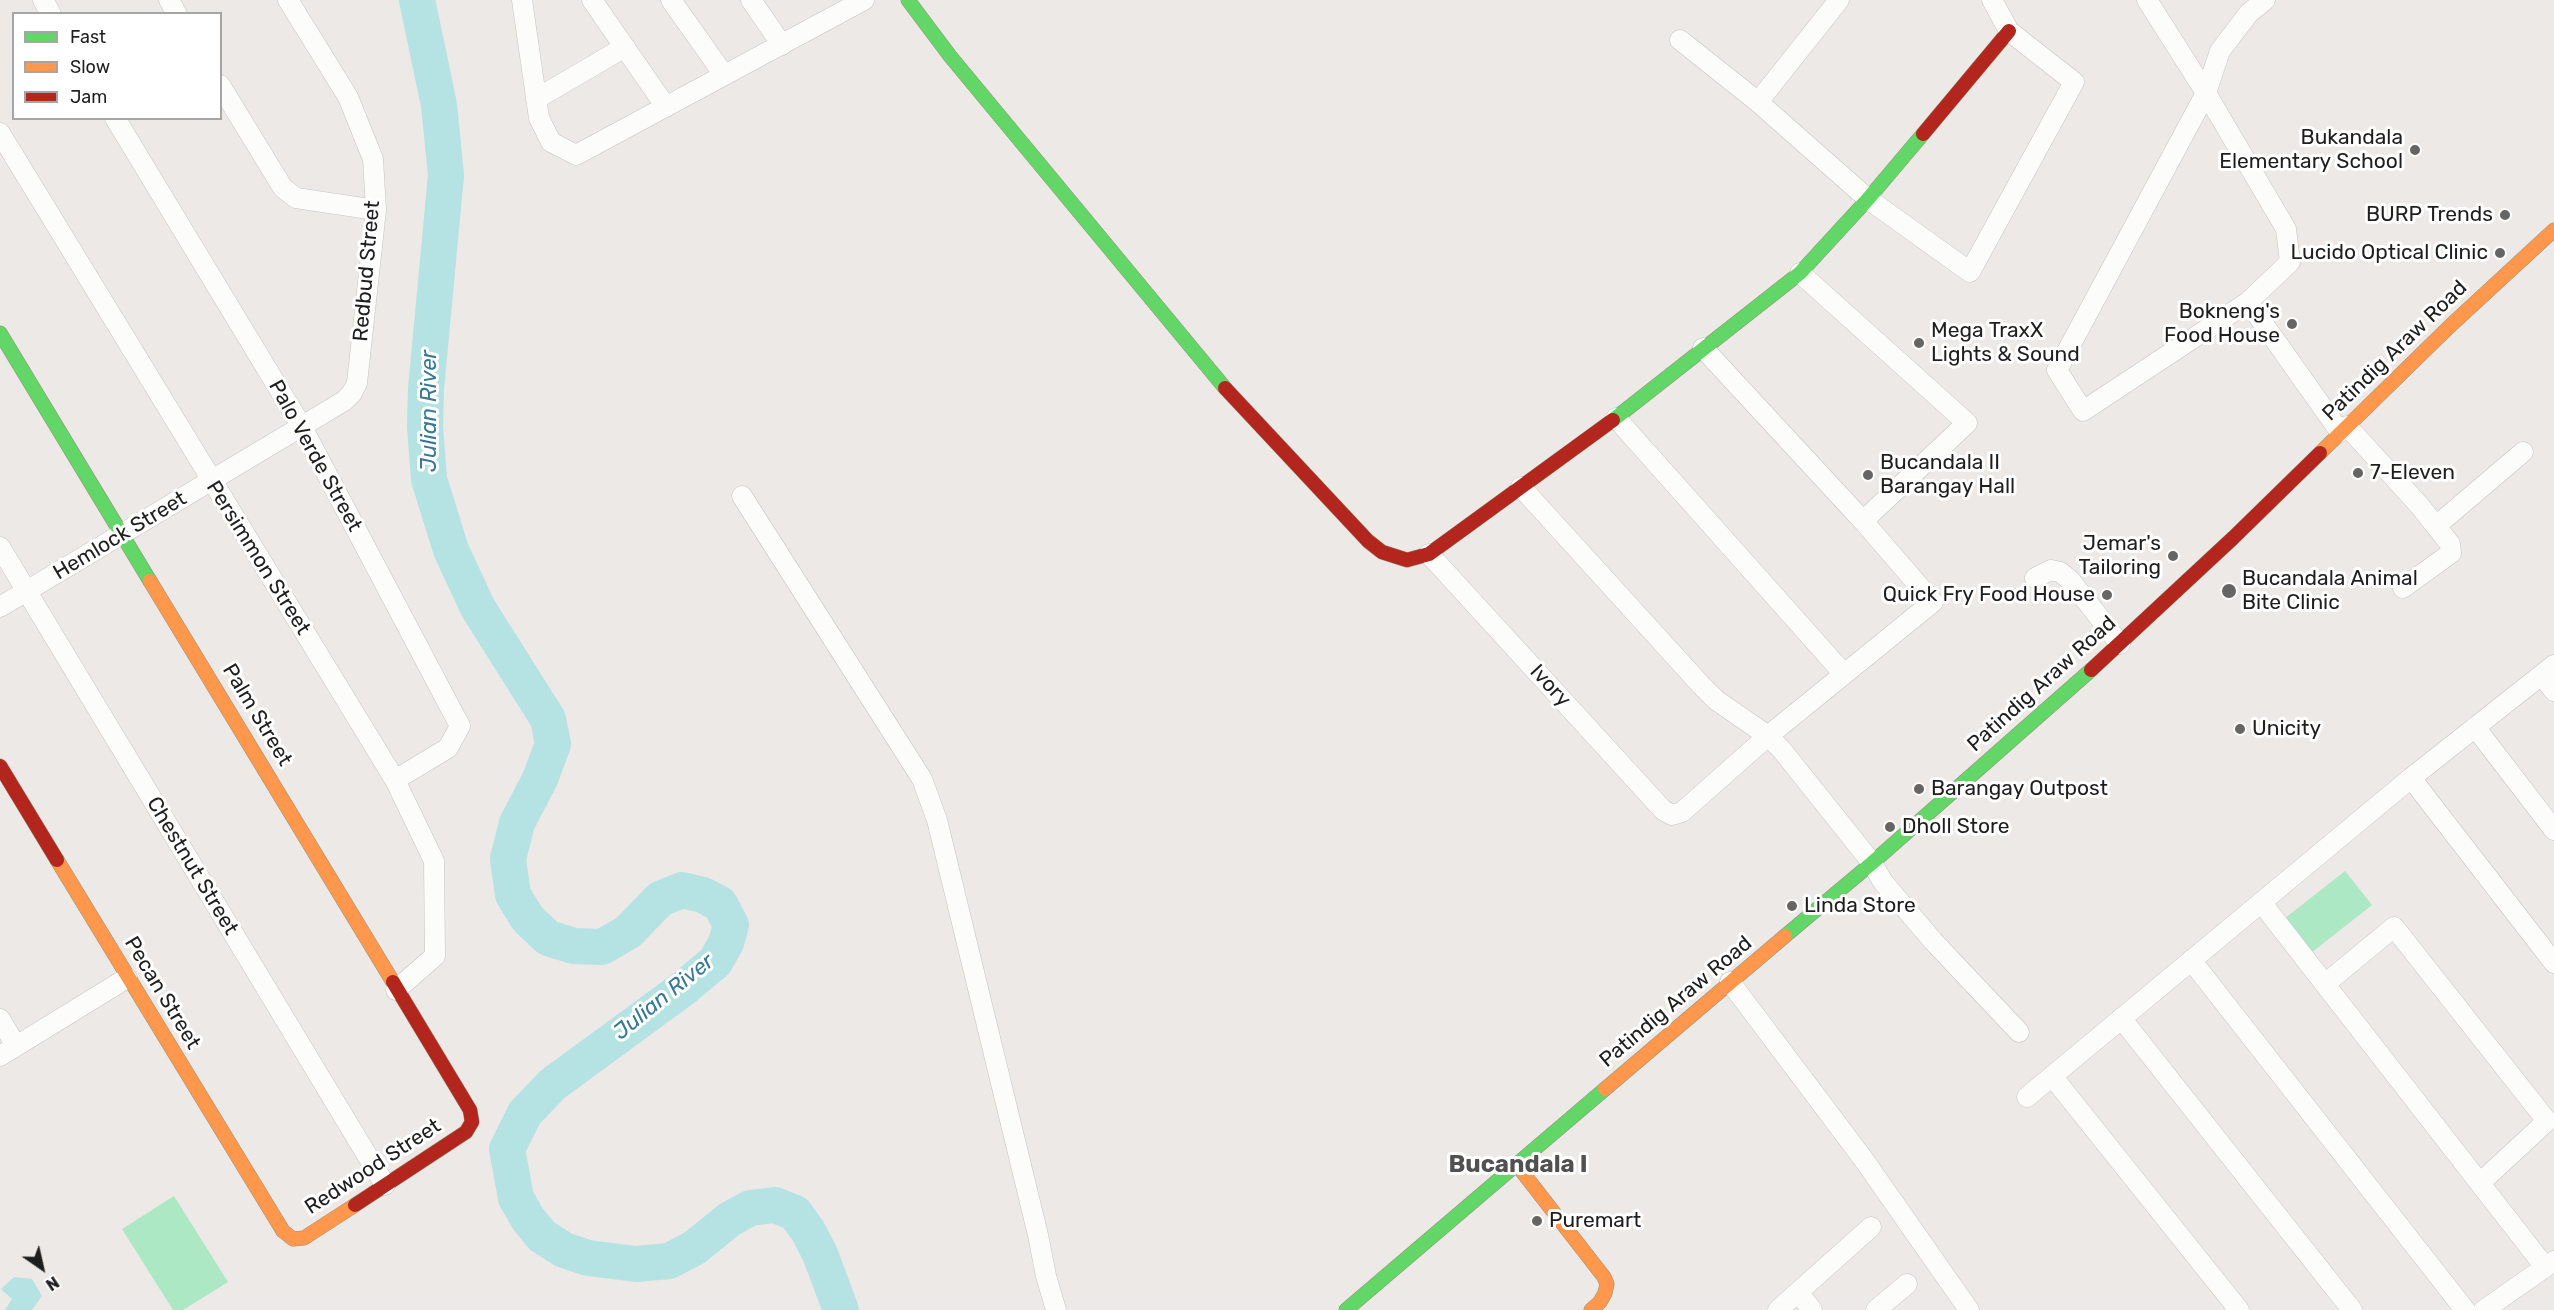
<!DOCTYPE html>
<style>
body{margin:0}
#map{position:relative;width:2554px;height:1310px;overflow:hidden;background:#ece9e6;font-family:Rubik,sans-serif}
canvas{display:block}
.legend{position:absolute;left:12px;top:12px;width:210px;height:108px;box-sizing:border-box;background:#fff;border:2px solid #a5a5a5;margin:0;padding:8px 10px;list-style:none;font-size:18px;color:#1e1e1e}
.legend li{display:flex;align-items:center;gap:12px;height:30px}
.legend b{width:30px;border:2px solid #a5a5a5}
.north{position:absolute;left:12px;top:1238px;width:60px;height:60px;-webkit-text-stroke:4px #fff;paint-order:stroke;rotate:146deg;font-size:16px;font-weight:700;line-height:24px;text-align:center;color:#1e1e1e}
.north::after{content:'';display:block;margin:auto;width:21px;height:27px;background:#1e1e1e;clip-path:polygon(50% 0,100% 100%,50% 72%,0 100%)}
</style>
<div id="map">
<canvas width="2554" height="1310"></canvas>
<ul class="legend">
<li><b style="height:8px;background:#63d668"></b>Fast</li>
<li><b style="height:8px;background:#ff974d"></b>Slow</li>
<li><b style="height:8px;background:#b3261e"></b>Jam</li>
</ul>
<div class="north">N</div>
</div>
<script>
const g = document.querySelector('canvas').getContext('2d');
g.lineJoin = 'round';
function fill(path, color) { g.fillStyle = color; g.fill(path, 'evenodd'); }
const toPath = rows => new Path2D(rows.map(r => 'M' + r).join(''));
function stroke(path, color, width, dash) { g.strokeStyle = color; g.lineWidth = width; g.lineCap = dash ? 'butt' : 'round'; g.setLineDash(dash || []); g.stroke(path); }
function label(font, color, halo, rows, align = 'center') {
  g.font = font + ' Rubik,sans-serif'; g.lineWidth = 6; g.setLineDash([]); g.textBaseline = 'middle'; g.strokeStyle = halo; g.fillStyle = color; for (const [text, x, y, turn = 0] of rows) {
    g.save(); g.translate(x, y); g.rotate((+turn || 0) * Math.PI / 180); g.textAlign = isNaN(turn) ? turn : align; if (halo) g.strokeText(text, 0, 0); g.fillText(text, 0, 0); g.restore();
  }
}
fill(toPath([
 [2345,871,2372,905,2311,953,2284,919],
 [174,1196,228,1282,183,1310,173,1310,122,1229]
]), '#ace8c3');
fill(toPath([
 [14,1277,32,1279,42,1296,32,1310,5,1310,12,1299,1,1289]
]), '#b5e2e3');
stroke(toPath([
 [417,0,439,105,446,175,426,389,425,427,429,479,451,550,478,608,548,719,553,744,540,779,517,823,508,859,513,895,528,919,548,938,574,946,602,947,628,932,660,899,682,890,703,895,720,904,731,925,726,943,715,962,684,988,553,1084,525,1113,507,1149,516,1198,528,1219,542,1236,564,1250,588,1258,636,1264,669,1261,694,1248,730,1219,750,1208,775,1205,795,1213,808,1231,820,1254,841,1310]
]), '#b5e2e3', 36);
const street = toPath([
 [43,0,51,14],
 [169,0,177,14],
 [522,0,539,118,551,142,576,155,864,0],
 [592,0,666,107],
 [671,0,724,75],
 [751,0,782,45],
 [2147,0,2206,93,2286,229,2290,262,2248,302,2083,411,2057,370,2206,93,2220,51,2249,13,2265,0],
 [1680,40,1758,102,1868,199,1970,272,2074,82,2009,31,1992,0],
 [220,85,283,188,296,198,376,210],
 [536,99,625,47],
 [1758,102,1839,0],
 [115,118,302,427,460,726,448,748,395,780],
 [0,133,395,780,434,861,435,956,396,990],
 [1800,273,1967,423,1863,521],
 [2248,302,2340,432],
 [1616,418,1844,674],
 [2347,426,2419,505,2450,544,2451,553,2403,588],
 [1521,487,1701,685,1716,700,1768,736,1781,749,1872,863,1883,882,1933,941,2019,1032],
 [742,496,922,779,937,820,1038,1235,1046,1276,1056,1310],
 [2436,526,2523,452],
 [0,547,385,1185],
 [1429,554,1663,810,1672,815,1682,812,1768,736,1933,602,1863,521,1703,348],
 [2035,578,2051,570,2060,572,2070,580,2120,644],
 [0,607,344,401,352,393,357,383,376,210,373,159,348,97,288,0],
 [2542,675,2554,691],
 [2475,727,2554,830],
 [2411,778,2554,963],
 [2261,902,2545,1267],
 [2191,960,2465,1310],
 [1730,982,1864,1160,1969,1310],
 [2325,984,2394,927,2547,1121,2480,1183],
 [2121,1018,2352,1310],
 [0,1019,16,1046],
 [0,1056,127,978],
 [2052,1076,2239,1310],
 [2027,1097,2411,778,2554,665],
 [1798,1292,1812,1310],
 [1778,1310,1871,1227],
 [1876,1310,1907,1284],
 [2484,1310,2554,1261]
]);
const fast = toPath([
 [908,0,950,56,1225,388],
 [0,333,150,581],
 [1613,420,1800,273,1868,199,1923,134],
 [1785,936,1872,863,2091,670],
 [1346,1310,1605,1089]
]);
const slow = toPath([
 [2320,453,2450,326,2554,230],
 [150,581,393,982],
 [57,860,283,1231,293,1239,304,1238,355,1205],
 [1605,1089,1785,936],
 [1517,1165,1604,1277,1607,1284,1605,1293,1600,1302,1591,1310]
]);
const jam = toPath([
 [1923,134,2009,31],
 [1225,388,1368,541,1382,552,1407,560,1429,554,1613,420],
 [2091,670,2233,538,2320,453],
 [0,766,57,860],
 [355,1205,466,1132,472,1122,470,1110,393,982]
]);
stroke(street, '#c5c4c2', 21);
stroke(fast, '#97947d', 15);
stroke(slow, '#97947d', 15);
stroke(jam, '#97947d', 15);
stroke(street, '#fcfcfb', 20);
stroke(fast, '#63d668', 14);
stroke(slow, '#ff974d', 14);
stroke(jam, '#b3261e', 14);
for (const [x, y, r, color] of [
 [2415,150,6,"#666564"],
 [2505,215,6,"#666564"],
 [2500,253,6,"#666564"],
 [2292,324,6,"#666564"],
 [1919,343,6,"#666564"],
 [2358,473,6,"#666564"],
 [1868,475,6,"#666564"],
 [2173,556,6,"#666564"],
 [2229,591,8,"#666564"],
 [2107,595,6,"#666564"],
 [2240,729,6,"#666564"],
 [1919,789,6,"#666564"],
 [1890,827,6,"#666564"],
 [1792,906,6,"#666564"],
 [1537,1221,6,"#666564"]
]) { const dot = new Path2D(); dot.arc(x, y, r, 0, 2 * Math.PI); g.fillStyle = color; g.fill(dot); stroke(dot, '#fff', 2); }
label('21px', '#1e1e1e', '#fff', [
 ["Bukandala",2403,138,"right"],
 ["Elementary School",2403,162,"right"],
 ["BURP Trends",2493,215,"right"],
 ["Lucido Optical Clinic",2488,253,"right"],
 ["Bokneng's",2280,312,"right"],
 ["Food House",2280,336,"right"],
 ["Mega TraxX",1931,331],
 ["Lights & Sound",1931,355],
 ["Bucandala II",1880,463],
 ["Barangay Hall",1880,487],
 ["7-Eleven",2370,473],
 ["Jemar's",2161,544,"right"],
 ["Tailoring",2161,568,"right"],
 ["Bucandala Animal",2242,579],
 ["Bite Clinic",2242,603],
 ["Quick Fry Food House",2095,595,"right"],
 ["Unicity",2252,729],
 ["Barangay Outpost",1931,789],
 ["Dholl Store",1902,827],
 ["Linda Store",1804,906],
 ["Puremart",1549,1221]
], 'left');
label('21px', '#1e1e1e', '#fff', [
 ["Redbud Street",367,271,-85],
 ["Patindig Araw Road",2395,351,-44],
 ["Palo Verde Street",315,456,61],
 ["Hemlock Street",120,536,-31],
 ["Persimmon Street",258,558,58],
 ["Patindig Araw Road",2042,684,-42],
 ["Ivory",1550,686,47],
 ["Palm Street",257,715,59],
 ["Chestnut Street",192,866,59],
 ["Pecan Street",162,993,59],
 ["Patindig Araw Road",1676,1002,-40],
 ["Redwood Street",373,1167,-33]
]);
label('italic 22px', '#377896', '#fff', [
 ["Julian River",430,411,-90],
 ["Julian River",664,997,-39]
]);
label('bold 24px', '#515151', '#fff', [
 ["Bucandala I",1518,1165]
]);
</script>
